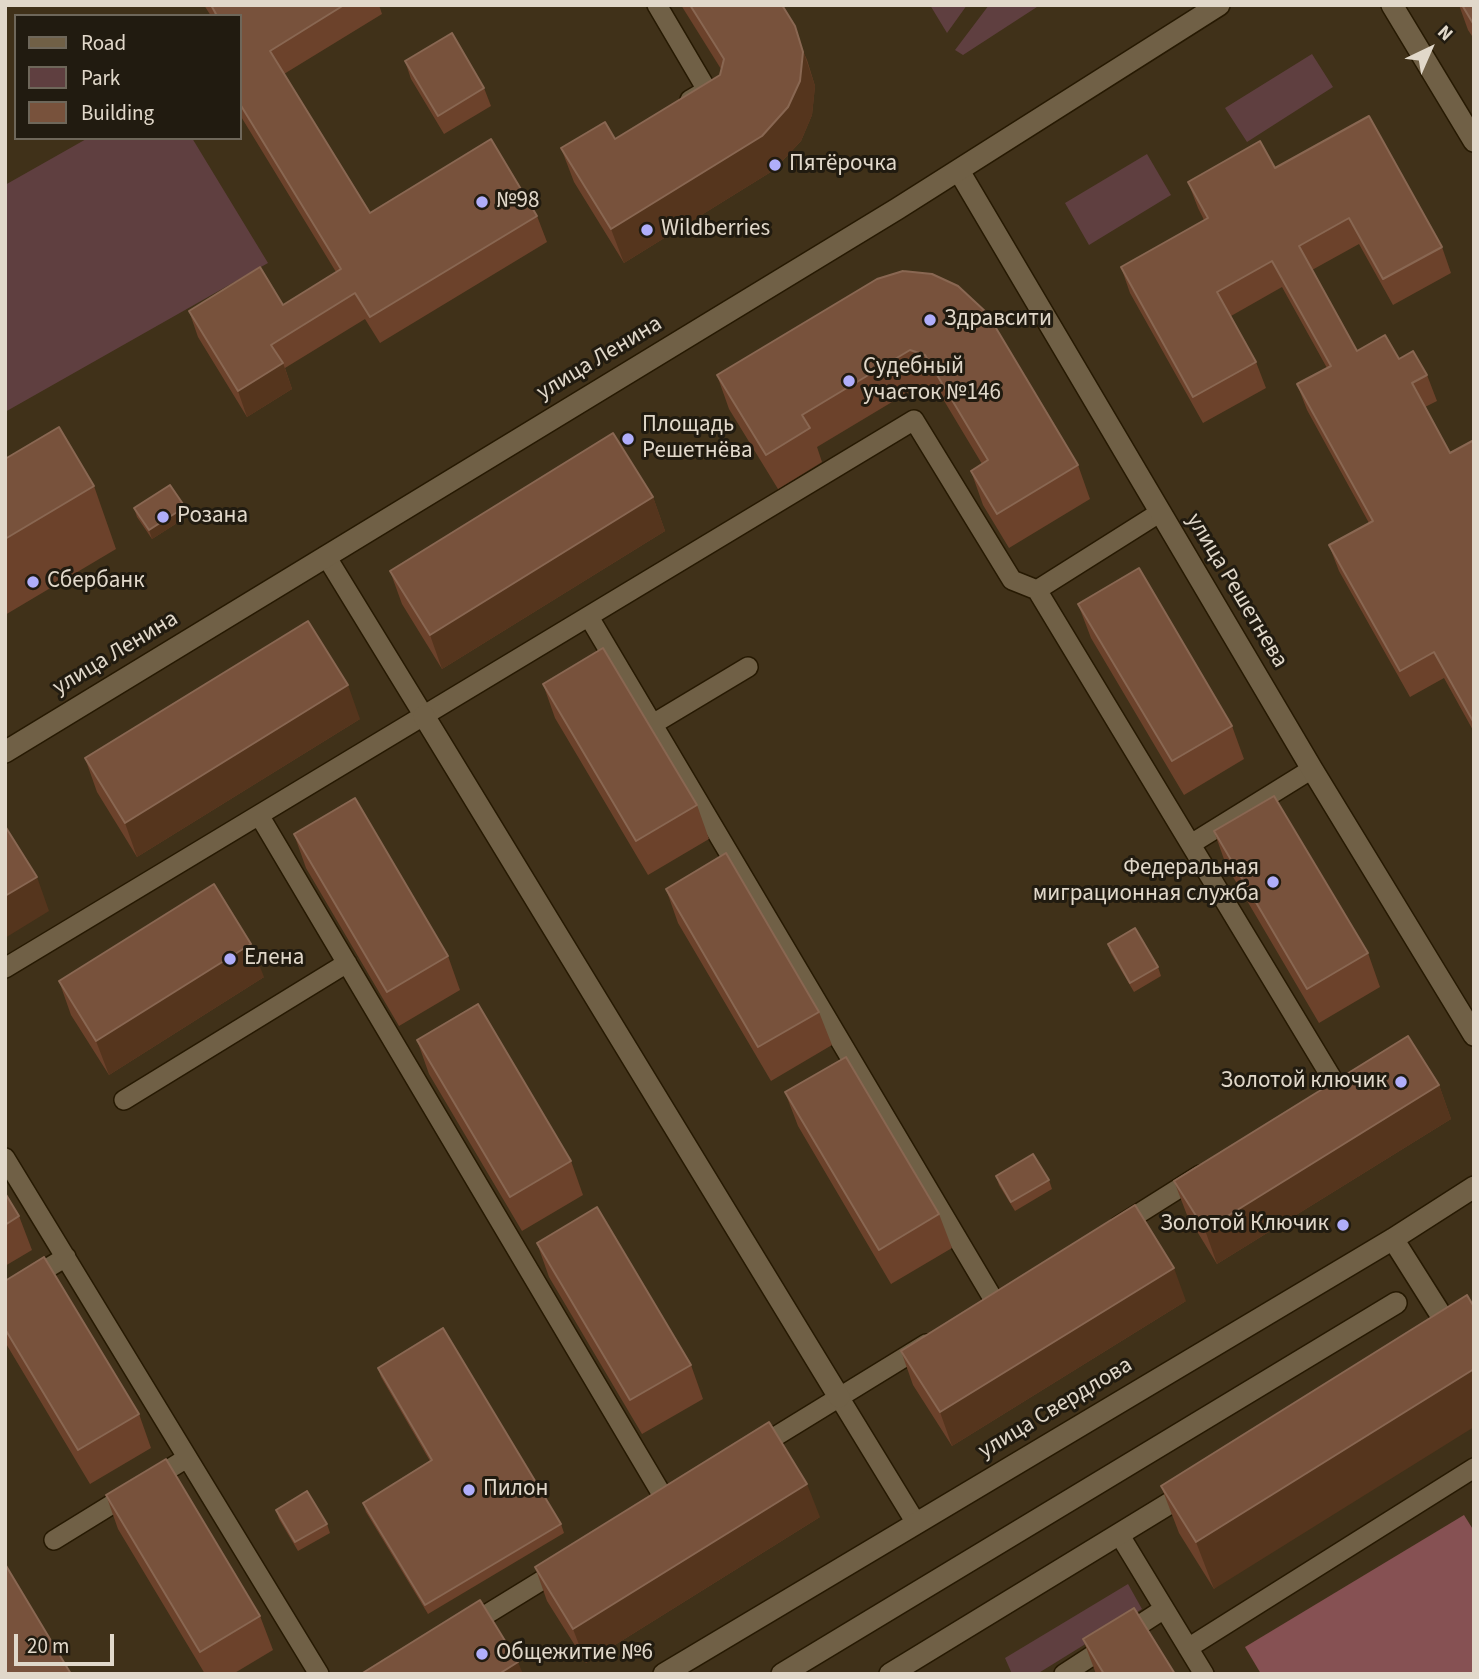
<!DOCTYPE html>
<meta charset="utf-8">
<style>
body{margin:0}
#map{position:relative;width:1479px;height:1679px;overflow:hidden;background:#403119;font-family:"Source Sans 3",sans-serif}
canvas{display:block}
.frame{position:absolute;inset:0;border:7px solid #e1d8ca;pointer-events:none}
.legend{position:absolute;left:14px;top:14px;width:228px;height:126px;box-sizing:border-box;background:#211b10;border:2px solid #6e675a;margin:0;padding:9px 12px;list-style:none;font-size:21px;color:#e1d8ca}
.legend li{display:flex;align-items:center;gap:14px;height:35px}
.legend b{width:35px;border:2px solid #6e675a}
.north{position:absolute;left:1395px;top:14px;width:70px;height:70px;-webkit-text-stroke:5px #211b10;paint-order:stroke;rotate:44deg;font-size:19px;font-weight:700;line-height:28px;text-align:center;color:#e1d8ca}
.north::after{content:'';display:block;margin:auto;width:24px;height:32px;background:#e1d8ca;clip-path:polygon(50% 0,100% 100%,50% 72%,0 100%)}
.scale{position:absolute;left:14px;top:1634px;width:100px;height:32px;box-sizing:border-box;border:4px solid #e1d8ca;border-top:0;padding-left:9px;font-size:21px;line-height:24px;white-space:nowrap;color:#e1d8ca;-webkit-text-stroke:5px #211b10;paint-order:stroke}
</style>
<div id="map">
<canvas width="1479" height="1679"></canvas>
<div class="frame"></div>
<ul class="legend">
<li><b style="height:9px;background:#706046"></b>Road</li>
<li><b style="height:19px;background:#5f3f40"></b>Park</li>
<li><b style="height:19px;background:#78523c"></b>Building</li>
</ul>
<div class="north">N</div>
<div class="scale">20 m</div>
</div>
<script>
const g = document.querySelector('canvas').getContext('2d');
g.lineJoin = 'round';
function fill(path, color) { g.fillStyle = color; g.fill(path, 'evenodd'); }
const toPath = rows => new Path2D(rows.map(r => 'M' + r).join(''));
function stroke(path, color, width, dash) { g.strokeStyle = color; g.lineWidth = width; g.lineCap = dash ? 'butt' : 'round'; g.setLineDash(dash || []); g.stroke(path); }
function label(font, color, halo, rows, align = 'center') {
  g.font = font + ' "Source Sans 3",sans-serif'; g.lineWidth = 6; g.setLineDash([]); g.textBaseline = 'middle'; g.strokeStyle = halo; g.fillStyle = color; for (const [text, x, y, turn = 0] of rows) {
    g.save(); g.translate(x, y); g.rotate((+turn || 0) * Math.PI / 180); g.textAlign = isNaN(turn) ? turn : align; if (halo) g.strokeText(text, 0, 0); g.fillText(text, 0, 0); g.restore();
  }
}
fill(toPath([
 [930,5,967,5,947,33],
 [989,5,1040,5,963,55,955,50],
 [1312,54,1333,87,1247,142,1225,108],
 [88,138,192,138,268,263,5,412,5,185],
 [1147,154,1171,195,1089,245,1065,203],
 [1128,1584,1142,1609,1037,1674,1012,1674,1005,1658]
]), '#5f3f40');
fill(toPath([
 [1464,1515,1474,1531,1474,1674,1261,1674,1245,1647]
]), '#865153');
const lane = toPath([
 [657,5,707,90,690,100],
 [326,556,424,716],
 [1037,590,1159,513],
 [589,617,995,1302],
 [653,724,748,667],
 [259,815,667,1503],
 [1191,844,1312,769],
 [5,968,914,420,1012,580,1037,590,1339,1090,1327,1097],
 [124,1100,347,963],
 [5,1158,319,1674],
 [1119,1226,1200,1175],
 [5,1294,66,1257],
 [839,1397,916,1523],
 [755,1449,926,1344],
 [1119,1534,1204,1674],
 [54,1540,187,1458],
 [466,1627,562,1568],
 [1188,1648,1474,1468],
 [1064,1674,1164,1609]
]);
const street = toPath([
 [1392,5,1474,141],
 [959,171,1312,769,1474,1035],
 [424,716,839,1397],
 [782,1674,1396,1303]
]);
const secondary = toPath([
 [5,752,897,209,1219,5],
 [1393,1239,1451,1331],
 [664,1674,1393,1239,1474,1187],
 [890,1674,1193,1489]
]);
stroke(lane, '#261902', 22);
stroke(street, '#261902', 24);
stroke(secondary, '#261902', 24);
stroke(lane, '#706046', 19);
stroke(street, '#706046', 21);
stroke(secondary, '#706046', 21);
fill(toPath([
 [204,5,379,5,382,14,284,74,370,213,537,216,547,242,380,343,365,319,285,368,292,389,247,417,198,337,189,311,283,305,336,272,240,115,240,16,211,16],
 [681,5,782,5,807,60,815,86,812,115,801,141,774,170,624,263,574,182,561,148,615,139,720,75,721,69],
 [1459,5,1474,5,1474,39,1468,30],
 [405,61,484,88,491,106,444,134,411,79],
 [1275,168,1442,247,1451,273,1393,305,1359,244,1312,270,1357,351,1399,359,1427,375,1437,401,1425,407,1450,453,1474,440,1474,732,1444,678,1410,697,1339,571,1329,545,1369,523,1307,410,1297,384,1327,368,1282,287,1231,316,1256,362,1266,388,1203,423,1130,293,1121,267,1204,220,1198,208,1188,182],
 [877,279,1078,465,1090,499,1009,548,983,505,971,471,982,464,937,389,922,384,817,447,822,462,778,489,729,409,717,375],
 [5,459,94,486,116,549,5,615],
 [653,497,665,531,442,669,402,604,390,571],
 [185,507,188,516,152,539,137,517,134,508],
 [1078,604,1232,726,1244,759,1184,795,1091,638],
 [543,684,697,805,709,839,648,875,555,718],
 [360,719,137,857,97,792,85,758],
 [1214,831,1368,953,1380,987,1319,1023,1226,865],
 [294,834,448,956,460,990,399,1026,306,868],
 [666,889,819,1012,832,1045,771,1081,678,923],
 [1108,944,1158,967,1161,976,1134,992,1111,953],
 [264,977,109,1075,71,1015,59,981],
 [417,1040,571,1161,583,1195,522,1231,429,1074],
 [1439,1085,1451,1119,1217,1264,1187,1215,1174,1181],
 [785,1092,939,1214,952,1248,891,1284,798,1126],
 [996,1176,1049,1180,1052,1189,1015,1211,999,1185],
 [5,1193,19,1216,32,1250,5,1266],
 [537,1243,691,1365,703,1399,642,1434,549,1277],
 [5,1281,139,1414,151,1448,90,1484,5,1342],
 [1186,1301,952,1446,913,1385,901,1351],
 [1474,1307,1214,1589,1179,1533,1161,1486],
 [378,1368,561,1524,564,1533,428,1614,366,1512,363,1503,430,1461,381,1377],
 [106,1495,260,1616,273,1650,233,1674,205,1674,118,1529],
 [276,1510,327,1524,330,1533,298,1551,279,1519],
 [820,1517,586,1663,547,1601,535,1567],
 [1083,1639,1175,1674,1096,1674]
]), '#6c422b');
fill(toPath([
 [795,26,815,86,812,115,801,141,774,170,624,263,611,229],
 [283,363,292,389,247,417,238,391],
 [653,497,665,531,442,669,430,635],
 [185,507,188,516,152,539,149,530],
 [348,685,360,719,137,857,125,823],
 [37,877,49,911,5,938,5,896],
 [251,944,264,977,109,1075,96,1041],
 [1439,1085,1451,1119,1217,1264,1205,1230],
 [1174,1268,1186,1301,952,1446,940,1412],
 [1474,1369,1474,1427,1214,1589,1196,1542],
 [807,1484,820,1517,586,1663,573,1629],
 [518,1662,523,1674,499,1674]
]), '#55351d');
const building = toPath([
 [211,5,344,5,270,51,370,213,491,139,537,216,370,317,355,293,271,345,283,363,238,391,189,311,260,267,283,305,341,269,240,104,240,16,213,16,216,14,211,5],
 [690,5,782,5,795,26,803,52,800,81,788,107,762,136,611,229,561,148,605,122,615,139,720,75,724,59,690,5],
 [1462,5,1474,5,1474,25,1462,5],
 [452,33,484,88,438,116,405,61,452,33],
 [1369,116,1442,247,1383,279,1349,218,1299,246,1357,351,1385,335,1399,359,1413,351,1427,375,1412,383,1450,453,1474,440,1474,723,1434,652,1400,671,1329,545,1373,521,1297,384,1331,366,1272,261,1217,292,1256,362,1193,397,1121,267,1208,218,1188,182,1260,141,1275,168,1369,116],
 [903,271,932,274,958,286,987,313,1078,465,997,514,971,471,988,460,925,355,910,350,802,415,810,428,766,455,717,375,877,279,903,271],
 [59,427,94,486,5,539,5,459,59,427],
 [613,433,653,497,430,635,390,571,613,433],
 [170,485,185,507,149,530,134,508,170,485],
 [1139,568,1232,726,1172,761,1078,604,1139,568],
 [308,621,348,685,125,823,85,758,308,621],
 [603,648,697,805,636,841,543,684,603,648],
 [1274,796,1368,953,1307,989,1214,831,1274,796],
 [355,798,448,956,387,992,294,834,355,798],
 [5,826,37,877,5,896,5,826],
 [726,853,819,1012,758,1047,666,889,726,853],
 [214,884,251,944,96,1041,59,981,214,884],
 [1135,928,1158,967,1130,983,1108,944,1135,928],
 [478,1004,571,1161,510,1197,417,1040,478,1004],
 [1408,1036,1439,1085,1205,1230,1174,1181,1408,1036],
 [846,1057,939,1214,879,1250,785,1092,846,1057],
 [1033,1154,1049,1180,1011,1202,996,1176,1033,1154],
 [5,1193,19,1216,5,1225,5,1193],
 [1135,1205,1174,1268,940,1412,901,1351,1135,1205],
 [597,1207,691,1365,630,1400,537,1243,597,1207],
 [44,1257,139,1414,78,1450,5,1329,5,1281,44,1257],
 [1467,1295,1474,1307,1474,1369,1196,1542,1161,1486,1467,1295],
 [443,1328,561,1524,425,1605,363,1503,432,1460,378,1368,443,1328],
 [769,1422,807,1484,573,1629,535,1567,769,1422],
 [166,1459,260,1616,200,1652,106,1495,166,1459],
 [307,1491,327,1524,295,1542,276,1510,307,1491],
 [5,1564,71,1674,5,1674,5,1564],
 [480,1600,518,1662,499,1674,361,1674,480,1600],
 [1134,1608,1175,1674,1104,1674,1083,1639,1134,1608]
]);
fill(building, '#78523c');
stroke(building, '#896752', 2);
for (const [x, y, r, color] of [
 [775,165,7,"#b0aefa"],
 [482,202,7,"#b0aefa"],
 [647,230,7,"#b0aefa"],
 [930,320,7,"#b0aefa"],
 [849,381,7,"#b0aefa"],
 [628,439,7,"#b0aefa"],
 [163,517,7,"#b0aefa"],
 [33,582,7,"#b0aefa"],
 [1273,882,7,"#b0aefa"],
 [230,959,7,"#b0aefa"],
 [1401,1082,7,"#b0aefa"],
 [1343,1225,7,"#b0aefa"],
 [469,1490,7,"#b0aefa"],
 [482,1654,7,"#b0aefa"]
]) { const dot = new Path2D(); dot.arc(x, y, r, 0, 2 * Math.PI); g.fillStyle = color; g.fill(dot); stroke(dot, '#211b10', 2.5); }
label('23px', '#e1d8ca', '#211b10', [
 ["Пятёрочка",789,165],
 ["№98",496,202],
 ["Wildberries",661,230],
 ["Здравсити",944,320],
 ["Судебный",863,368],
 ["участок №146",863,394],
 ["Площадь",642,426],
 ["Решетнёва",642,452],
 ["Розана",177,517],
 ["Сбербанк",47,582],
 ["Федеральная",1259,869,"right"],
 ["миграционная служба",1259,895,"right"],
 ["Елена",244,959],
 ["Золотой ключик",1387,1082,"right"],
 ["Золотой Ключик",1329,1225,"right"],
 ["Пилон",483,1490],
 ["Общежитие №6",496,1654]
], 'left');
label('23px', '#e1d8ca', '#211b10', [
 ["улица Ленина",600,359,-31],
 ["улица Решетнева",1236,591,59],
 ["улица Ленина",116,654,-31],
 ["улица Свердлова",1056,1409,-31]
]);
</script>
